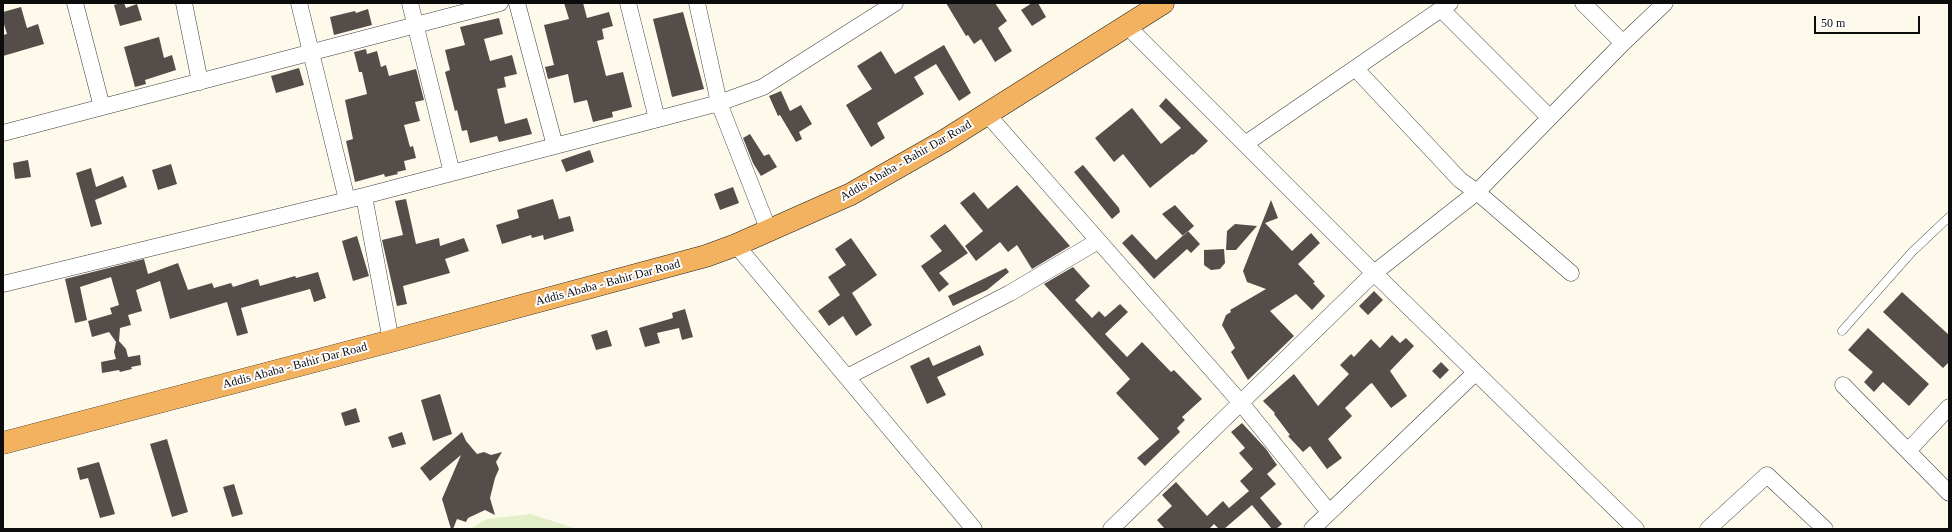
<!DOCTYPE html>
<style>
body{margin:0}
#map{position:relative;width:1952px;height:532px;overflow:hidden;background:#fefaeb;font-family:Georgia,serif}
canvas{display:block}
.frame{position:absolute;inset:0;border:4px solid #0c0c0c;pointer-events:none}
.scale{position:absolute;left:1814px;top:16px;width:106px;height:18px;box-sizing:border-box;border:2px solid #0c0c0c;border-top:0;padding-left:5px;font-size:12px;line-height:14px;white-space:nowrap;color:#0c0c0c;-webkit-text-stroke:3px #fff;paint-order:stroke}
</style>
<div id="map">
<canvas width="1952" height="532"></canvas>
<div class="frame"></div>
<div class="scale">50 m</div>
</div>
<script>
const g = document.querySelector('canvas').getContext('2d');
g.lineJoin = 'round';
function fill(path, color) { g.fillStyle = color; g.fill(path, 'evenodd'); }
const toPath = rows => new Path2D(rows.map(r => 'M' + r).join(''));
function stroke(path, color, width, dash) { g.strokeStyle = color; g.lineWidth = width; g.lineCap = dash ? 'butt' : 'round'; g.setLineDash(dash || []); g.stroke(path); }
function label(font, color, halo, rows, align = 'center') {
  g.font = font + ' Georgia,serif'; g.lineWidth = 4; g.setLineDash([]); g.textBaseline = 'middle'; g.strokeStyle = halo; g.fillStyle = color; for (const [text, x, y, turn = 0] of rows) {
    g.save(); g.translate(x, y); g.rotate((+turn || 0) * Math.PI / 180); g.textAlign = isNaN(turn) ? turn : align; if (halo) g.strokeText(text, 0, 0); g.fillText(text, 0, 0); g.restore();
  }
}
fill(toPath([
 [531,514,577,529,470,529,487,519]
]), '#e3efc8');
fill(toPath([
 [120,3,124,3,126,8,137,4,142,20,120,26,114,5],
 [564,3,583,3,587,18,609,12,613,26,602,29,604,39,597,41,606,76,623,72,632,107,612,112,613,117,593,122,587,100,574,103,568,74,548,79,545,67,554,65,544,25,569,19],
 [946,3,995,3,1007,21,998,28,1012,51,995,62,981,39,974,44,968,35,966,36],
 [1032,3,1038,3,1046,17,1032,26,1021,10],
 [21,7,27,28,38,24,44,44,3,56,3,35,7,34,3,21,3,12],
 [368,9,372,25,334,35,330,17,355,11,356,13],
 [683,12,704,89,672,97,653,19],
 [499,18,503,34,484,39,490,61,512,55,517,74,504,77,506,87,497,89,505,124,527,118,532,134,499,142,497,136,470,143,467,130,462,131,457,110,455,111,445,72,450,70,445,50,465,45,460,27],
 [159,37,164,58,172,55,176,70,145,80,146,84,135,87,124,47],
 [944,45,971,93,959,101,936,64,914,77,924,94,877,123,885,138,871,147,846,105,872,89,857,66,881,51,895,74],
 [366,49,367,54,377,51,381,67,386,65,389,76,416,69,424,100,415,102,420,121,404,125,410,147,413,146,416,158,404,161,406,170,397,172,398,174,385,177,384,174,355,182,346,141,353,139,345,100,367,94,362,72,359,72,354,52],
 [299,68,304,85,276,93,271,76],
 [781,91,790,111,801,105,812,124,799,132,802,139,796,142,780,115,778,116,769,96],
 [1166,98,1208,141,1193,155,1192,154,1150,188,1123,154,1114,162,1095,138,1132,108,1161,144,1181,128,1159,106],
 [750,134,764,156,769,154,777,167,761,176,753,163,743,138],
 [590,150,594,162,566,172,561,160],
 [28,160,31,177,15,179,13,163],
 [171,164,177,184,158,190,152,170],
 [1083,165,1119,208,1120,212,1112,219,1074,172],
 [91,168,96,187,123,176,127,187,95,200,102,224,91,227,76,173],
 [1017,185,1070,246,1032,269,1017,245,1008,252,1000,242,976,261,965,246,983,231,960,203,974,192,988,209],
 [733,187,739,203,720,210,714,194],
 [406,199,416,244,439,238,440,246,464,238,469,251,445,259,450,273,403,286,407,304,397,306,382,240,403,235,395,201],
 [553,199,559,219,570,216,574,231,544,240,543,235,532,238,531,235,502,244,496,225,519,218,517,210],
 [1271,200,1278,218,1265,223,1292,251,1311,233,1320,243,1298,264,1315,282,1313,283,1325,296,1312,310,1296,294,1270,311,1294,336,1248,380,1231,352,1235,348,1222,325,1226,315,1231,312,1230,310,1266,289,1247,282,1243,271],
 [1175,205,1194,226,1183,236,1162,214],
 [945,224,968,253,939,273,949,284,939,292,921,266,942,251,930,236],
 [1235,224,1257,226,1236,250,1226,250,1227,231],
 [1188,231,1200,244,1191,253,1187,249,1154,279,1122,243,1132,234,1156,260],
 [357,236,369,276,353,281,342,241],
 [851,238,877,275,852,293,872,325,856,336,843,316,829,326,818,311,840,295,828,277,846,265,835,249],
 [1224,249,1225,263,1220,269,1211,270,1204,265,1204,250],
 [144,259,148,274,178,263,188,290,212,283,214,288,231,283,233,287,258,279,260,286,295,276,296,278,318,272,326,298,314,302,310,289,241,308,248,333,237,336,227,302,170,319,160,281,136,290,142,311,128,315,131,325,120,328,119,341,126,349,128,357,140,355,141,365,131,367,132,369,120,372,119,370,102,373,101,362,116,359,114,352,116,342,109,332,92,337,88,321,112,314,110,308,119,305,111,277,80,287,87,320,75,323,65,279],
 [1073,267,1090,286,1075,300,1092,318,1099,311,1105,317,1120,304,1128,312,1105,334,1127,357,1142,342,1171,372,1174,370,1202,399,1182,417,1185,420,1177,428,1180,432,1145,466,1137,458,1159,439,1116,393,1130,379,1044,284],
 [1006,268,1009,272,987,290,953,306,948,296],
 [1374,291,1383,300,1368,315,1359,306],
 [1902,292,1949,335,1949,362,1943,368,1883,312],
 [685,309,693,337,682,340,679,328,657,333,660,343,645,347,639,328,673,318,672,313],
 [1868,328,1929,384,1909,406,1883,382,1874,392,1864,382,1873,372,1848,350],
 [607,330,612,346,596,350,591,335],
 [1392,335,1400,343,1406,338,1414,346,1390,371,1407,396,1391,408,1372,383,1370,384,1345,408,1352,416,1328,439,1342,458,1327,469,1310,446,1303,452,1288,436,1290,435,1274,414,1275,413,1263,401,1294,374,1318,406,1349,374,1340,365,1351,354,1354,357,1371,339,1380,348],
 [980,345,984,355,937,377,946,395,927,404,910,366,929,357,933,366],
 [1441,362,1449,370,1440,379,1432,371],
 [440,394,452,434,433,441,421,400],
 [356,408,360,422,345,426,341,413],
 [1242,423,1266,449,1277,465,1267,474,1276,484,1260,498,1282,524,1276,529,1272,529,1252,505,1224,529,1219,529,1214,524,1209,529,1165,529,1157,520,1172,506,1162,495,1176,482,1207,516,1223,501,1229,508,1249,491,1240,481,1253,469,1239,453,1245,448,1231,432],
 [402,432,406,444,392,448,388,437],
 [462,432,466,441,477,454,484,452,491,455,502,452,496,462,499,469,495,478,490,498,495,515,485,510,468,518,466,522,457,519,453,529,451,529,442,499,461,455,430,481,420,468],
 [167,439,188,512,172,517,150,444],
 [99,462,115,514,100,518,88,478,80,480,77,468],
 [234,484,243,514,232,517,223,487]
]), '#544d49');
const service = toPath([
 [1842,331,1912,252,1949,217]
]);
const minor = toPath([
 [75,3,102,107],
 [184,3,200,82],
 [299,3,347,200],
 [410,3,452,173],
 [517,3,555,146],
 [628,3,657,119],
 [697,3,719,103,769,231],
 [1583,3,1623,43],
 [1441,9,1549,117],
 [1127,26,1374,273,1636,529],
 [1356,69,1460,180,1477,192,1571,273],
 [987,114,1241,403,1329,512],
 [3,133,500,3],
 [1245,144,1450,3],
 [364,196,391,341],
 [736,245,974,529],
 [3,284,364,196,719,103,763,87,895,3],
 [847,377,1010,293,1098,241],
 [1843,385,1949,493],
 [1908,451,1949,407],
 [1111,529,1374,273,1477,192,1623,43,1665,3],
 [1312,529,1475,373],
 [1708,529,1767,475,1825,529]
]);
const trunk = toPath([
 [3,443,391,341,706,256,736,245,851,194,944,141,1163,3]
]);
stroke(service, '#3f3f3f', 9);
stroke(minor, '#3f3f3f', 17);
stroke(trunk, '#1d1d1d', 23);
stroke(service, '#fff', 8);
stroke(minor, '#fff', 16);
stroke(trunk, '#f2b25f', 22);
label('12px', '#0c0c0c', '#fff', [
 ["Addis Ababa - Bahir Dar Road",906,161,-30],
 ["Addis Ababa - Bahir Dar Road",608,283,-15],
 ["Addis Ababa - Bahir Dar Road",295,366,-15]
]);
</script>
